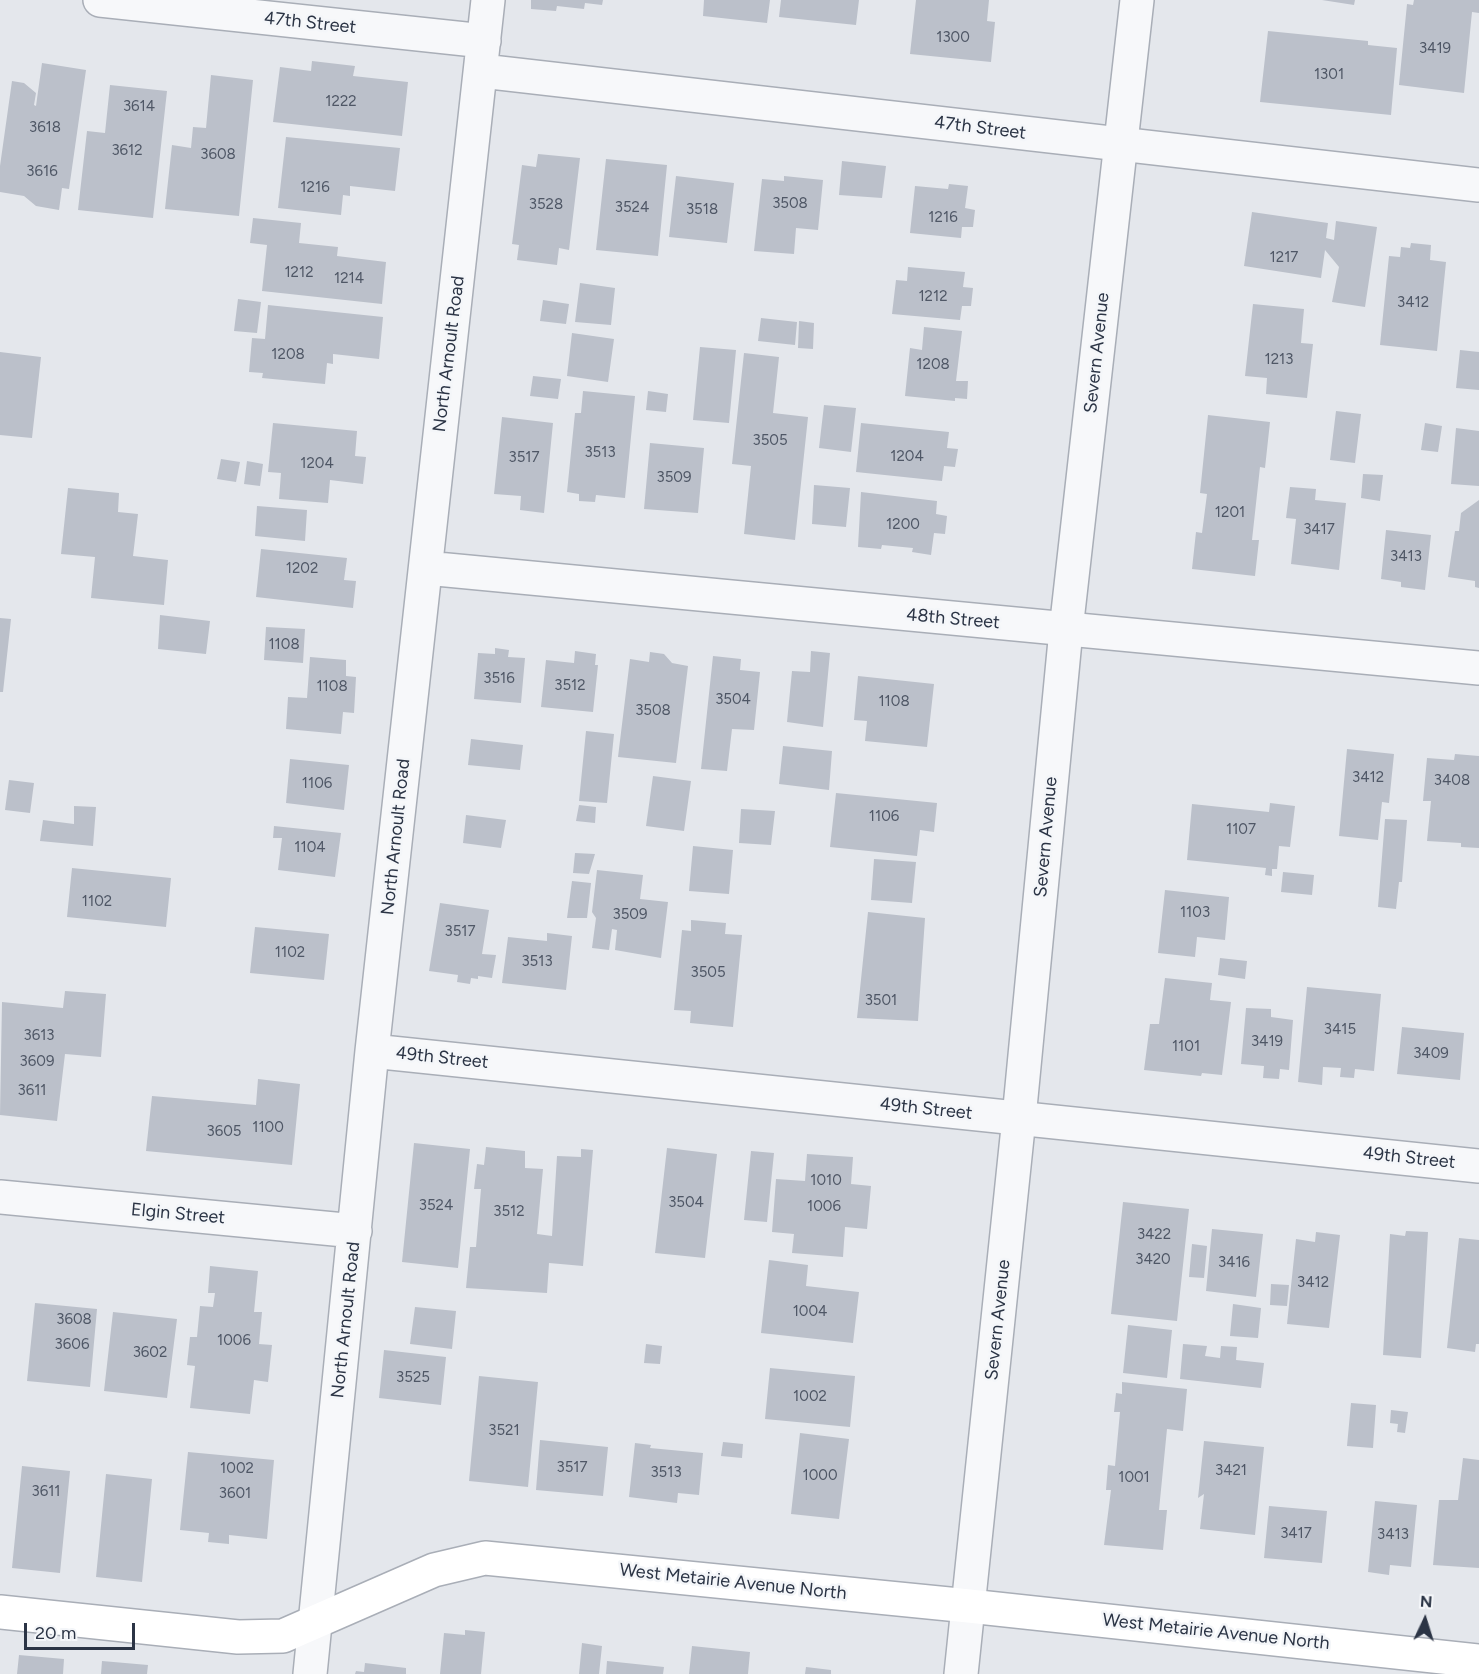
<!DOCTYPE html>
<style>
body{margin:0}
#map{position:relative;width:1479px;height:1674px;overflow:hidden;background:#e4e7ec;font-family:Figtree,sans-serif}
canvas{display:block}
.north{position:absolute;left:1395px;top:1590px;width:60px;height:60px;-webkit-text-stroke:4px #f4f6f9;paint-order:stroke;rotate:4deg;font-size:16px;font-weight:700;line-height:24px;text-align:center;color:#2b3445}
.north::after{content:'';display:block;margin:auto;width:21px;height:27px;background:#2b3445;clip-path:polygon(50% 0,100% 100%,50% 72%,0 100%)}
.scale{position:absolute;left:24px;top:1623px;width:111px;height:27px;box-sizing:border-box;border:3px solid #2b3445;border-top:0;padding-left:8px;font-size:18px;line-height:21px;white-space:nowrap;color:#2b3445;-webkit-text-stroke:4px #f4f6f9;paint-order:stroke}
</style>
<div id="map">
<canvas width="1479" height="1674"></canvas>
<div class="north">N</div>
<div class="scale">20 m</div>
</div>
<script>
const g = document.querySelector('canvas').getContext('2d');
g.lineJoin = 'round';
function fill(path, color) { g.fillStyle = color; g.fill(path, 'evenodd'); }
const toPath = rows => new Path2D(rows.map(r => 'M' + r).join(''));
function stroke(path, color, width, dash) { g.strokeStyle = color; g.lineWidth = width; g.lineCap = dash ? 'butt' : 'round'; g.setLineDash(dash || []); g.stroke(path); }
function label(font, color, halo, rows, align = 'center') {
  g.font = font + ' Figtree,sans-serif'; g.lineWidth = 5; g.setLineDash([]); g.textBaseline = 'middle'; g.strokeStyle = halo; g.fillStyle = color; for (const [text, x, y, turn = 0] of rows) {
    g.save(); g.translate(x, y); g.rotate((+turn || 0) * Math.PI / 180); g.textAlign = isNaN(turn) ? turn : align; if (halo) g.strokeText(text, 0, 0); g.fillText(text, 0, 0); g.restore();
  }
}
fill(toPath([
 [531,0,603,0,602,5,585,3,584,9,557,6,556,11,531,9],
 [704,0,770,0,767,23,703,16],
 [781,0,859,0,856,25,779,17],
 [916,0,989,0,987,21,995,22,991,62,910,54],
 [1322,0,1355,0,1354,5],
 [1414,0,1479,0,1479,13,1472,12,1464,93,1399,85,1407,4,1413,5],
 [1268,31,1368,41,1368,45,1397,48,1391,115,1260,102],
 [312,61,355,66,353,76,408,82,402,136,273,122,280,67,311,71],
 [42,63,86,70,69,189,62,188,59,210,36,206,24,196,0,192,0,166,12,81,24,83,36,93,34,105,36,106],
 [211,75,253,80,239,216,165,209,172,145,191,148,193,127,206,128],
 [110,85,167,91,153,218,78,210,87,131,105,133],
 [286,137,400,148,395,191,350,186,350,196,343,195,341,215,278,208],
 [538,154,580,158,569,250,559,248,557,265,517,260,519,245,512,244,522,165,536,167],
 [606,159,667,165,658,256,596,250],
 [842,161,886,166,882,198,839,195],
 [676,176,734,183,727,243,669,237],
 [784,176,823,180,818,230,796,228,794,254,754,251,762,179,784,181],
 [949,184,968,186,965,208,975,210,973,227,962,227,961,238,910,233,915,186,948,189],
 [1252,212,1328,223,1326,238,1334,240,1336,221,1377,227,1365,307,1332,302,1339,267,1325,250,1321,278,1244,266],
 [253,218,301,223,299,243,338,247,337,256,386,262,382,304,262,291,267,245,250,243],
 [1411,243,1431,245,1430,260,1446,262,1437,351,1380,345,1389,256,1400,257,1401,247,1410,248],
 [908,267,965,272,963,287,973,288,971,306,962,306,960,320,892,314,896,280,907,281],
 [580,283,615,288,611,325,575,322],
 [238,299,261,302,257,333,234,331],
 [543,300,569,304,566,324,540,321],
 [1253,304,1304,309,1301,343,1313,344,1307,398,1266,394,1267,378,1245,376],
 [268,305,383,317,379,359,333,354,333,364,327,363,325,384,262,378,263,373,249,372,252,338,265,339],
 [761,318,797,322,795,345,758,341],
 [799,321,814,323,813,349,798,348],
 [924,327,962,331,956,381,968,381,967,399,955,398,955,401,905,396,910,348,922,350],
 [572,333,614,339,608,382,567,376],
 [700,347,736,350,729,423,693,420],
 [1460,350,1479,352,1479,390,1456,388],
 [0,352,41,357,32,438,0,435],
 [744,353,779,357,773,413,808,417,795,540,744,534,751,466,732,464],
 [533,376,561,379,558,399,530,396],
 [583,391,635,396,625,498,596,495,595,502,579,501,579,494,567,492,575,413,581,413],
 [648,391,668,394,666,412,646,410],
 [824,405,856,408,851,452,819,448],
 [1336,411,1361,414,1355,463,1330,460],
 [1208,415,1270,422,1265,468,1260,467,1252,540,1259,540,1255,576,1192,569,1196,532,1202,533,1207,494,1200,493],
 [502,417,553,423,544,513,520,510,521,496,494,494],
 [273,423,357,431,355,456,366,457,363,484,330,480,328,503,279,499,281,473,268,472],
 [861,423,949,432,947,448,958,449,955,467,944,466,942,481,856,472],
 [1425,423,1442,426,1438,452,1421,450],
 [1456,428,1479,431,1479,486,1451,484],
 [650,443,704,448,698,513,644,509],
 [221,459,240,462,236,482,217,479],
 [247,461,263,464,260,486,244,484],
 [1363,474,1383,475,1380,501,1361,498],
 [814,485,850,488,846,527,812,524],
 [1290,487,1316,489,1315,500,1346,503,1339,570,1291,564,1296,519,1286,518],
 [68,488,119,493,118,512,138,514,133,556,168,560,164,605,91,598,95,557,61,554],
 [861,492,937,501,936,514,947,516,945,534,934,533,931,555,912,552,913,548,882,545,881,549,858,547],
 [1479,500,1479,588,1475,587,1475,581,1448,577,1455,531,1459,531,1461,513],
 [257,506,307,510,305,541,255,536],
 [1386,530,1431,535,1425,590,1401,587,1401,582,1381,579],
 [261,549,347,558,344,580,356,581,353,608,256,597],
 [160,615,210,621,206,654,158,649],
 [0,618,11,619,3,692,0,692],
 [266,627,305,629,303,663,264,660],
 [495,648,509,650,508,657,525,658,521,703,474,699,478,653,495,654],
 [575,651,596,654,595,665,598,665,593,712,541,707,546,660,574,663],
 [811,651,830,653,823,727,787,722,792,671,810,672],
 [650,652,664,654,672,663,688,666,676,763,618,757,630,659,649,662],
 [713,656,741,659,740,670,760,672,754,730,732,729,727,771,701,769],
 [310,657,346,660,346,676,356,677,354,713,343,712,341,734,286,729,288,697,307,698],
 [858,676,934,684,927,747,865,741,867,721,854,720],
 [586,731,614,734,607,803,579,801],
 [471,739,523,745,520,770,468,765],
 [783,746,832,751,829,790,779,784],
 [1347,749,1394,754,1389,803,1382,802,1378,840,1339,836],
 [1455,754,1479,756,1479,848,1461,847,1461,843,1427,841,1431,801,1423,801,1427,758,1454,760],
 [290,759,349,765,344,810,286,803],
 [653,776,691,781,684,831,646,826],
 [9,780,34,783,30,813,5,810],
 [836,793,937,803,934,832,920,830,917,856,830,847],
 [1270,803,1295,806,1290,847,1279,846,1277,869,1272,869,1272,876,1265,875,1266,868,1187,860,1192,804,1269,812],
 [579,805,596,807,595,823,576,821],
 [74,806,96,807,93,846,40,841,43,820,74,824],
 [741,809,775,811,771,845,739,843],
 [466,815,506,820,501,848,463,843],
 [1385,819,1407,820,1402,882,1399,882,1396,909,1378,907],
 [274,826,341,833,335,877,278,870,282,838,273,838],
 [693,846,733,850,729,894,689,891],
 [575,853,595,854,589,874,573,873],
 [874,859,916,862,912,903,871,900],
 [72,868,171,878,166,927,67,917],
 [597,870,643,875,640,899,668,902,661,958,615,950,617,930,612,929,609,950,592,948,596,918,592,912],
 [1283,872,1314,875,1312,895,1281,892],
 [572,881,591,883,587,918,567,918],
 [1165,890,1229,897,1225,940,1197,937,1195,957,1158,953],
 [440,903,489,910,482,954,496,955,492,978,478,976,478,979,471,978,470,984,457,982,458,975,429,971],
 [868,912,925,918,918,1021,857,1018],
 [691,920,726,923,725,934,742,935,733,1027,690,1023,691,1011,674,1010,682,930,691,931],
 [255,927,329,934,324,980,250,973],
 [547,933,572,936,566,990,502,983,508,937,547,941],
 [1220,958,1247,961,1245,979,1218,975],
 [1165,978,1212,983,1210,1000,1231,1002,1222,1075,1202,1073,1201,1076,1144,1070,1150,1024,1159,1024],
 [1307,987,1381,994,1374,1071,1355,1069,1354,1078,1340,1077,1341,1068,1323,1067,1322,1085,1298,1082],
 [65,991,106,994,101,1057,65,1054,57,1121,0,1115,2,1002,63,1008],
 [1246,1008,1271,1009,1271,1017,1293,1020,1289,1070,1280,1069,1279,1079,1263,1078,1264,1066,1241,1064],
 [1402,1027,1464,1033,1460,1080,1397,1074],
 [258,1079,300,1084,292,1165,146,1151,152,1096,256,1105],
 [414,1143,470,1149,458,1268,402,1262],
 [486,1147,525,1151,525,1168,543,1169,537,1234,552,1236,557,1156,581,1157,581,1149,593,1150,583,1266,549,1263,547,1293,466,1288,470,1247,476,1247,481,1189,474,1189,477,1164,484,1165],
 [667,1148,717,1154,705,1258,655,1253],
 [751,1151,774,1153,767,1222,744,1220],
 [807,1154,853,1157,851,1184,871,1186,867,1229,845,1227,843,1257,792,1253,794,1234,772,1232,776,1179,805,1181],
 [1123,1202,1189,1209,1177,1321,1111,1314],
 [1212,1229,1263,1234,1256,1297,1206,1291],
 [1406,1231,1428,1232,1421,1358,1383,1355,1390,1234,1405,1236],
 [1316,1232,1340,1235,1329,1328,1287,1324,1296,1239,1315,1242],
 [1459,1238,1479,1240,1479,1344,1476,1344,1475,1352,1447,1348],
 [1192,1244,1207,1246,1204,1278,1189,1277],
 [769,1260,808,1265,806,1286,859,1292,853,1343,761,1333],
 [210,1266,258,1271,254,1312,262,1312,259,1344,272,1345,268,1382,254,1380,250,1414,190,1408,195,1366,187,1365,190,1337,197,1337,200,1306,213,1307,215,1293,208,1293],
 [1271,1284,1289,1285,1287,1306,1270,1305],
 [35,1303,97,1309,90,1387,27,1381],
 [1233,1304,1261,1308,1258,1338,1230,1336],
 [415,1307,456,1311,452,1349,410,1344],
 [113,1312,177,1319,167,1398,104,1391],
 [1128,1325,1172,1330,1167,1378,1123,1373],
 [646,1344,662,1346,660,1364,644,1363],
 [1183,1344,1207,1346,1205,1356,1220,1358,1221,1346,1237,1347,1236,1360,1264,1363,1261,1388,1180,1379],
 [384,1350,446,1357,441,1405,379,1398],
 [770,1368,855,1376,850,1427,765,1419],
 [479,1376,538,1382,528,1487,469,1481],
 [1122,1382,1187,1389,1183,1431,1167,1429,1159,1510,1167,1510,1163,1550,1104,1545,1111,1490,1106,1490,1108,1465,1115,1466,1120,1412,1114,1412,1116,1393,1122,1394],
 [1351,1403,1376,1405,1373,1448,1347,1446],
 [1391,1410,1408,1412,1405,1433,1397,1432,1398,1424,1390,1423],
 [800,1433,849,1439,839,1519,791,1514],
 [540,1440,608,1447,603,1496,536,1490],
 [1204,1441,1264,1447,1255,1535,1200,1529,1204,1494,1198,1498],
 [723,1442,743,1444,742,1458,721,1456],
 [635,1443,651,1445,650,1448,703,1453,699,1495,678,1493,677,1503,629,1497],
 [188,1452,274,1460,267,1539,229,1535,229,1544,208,1542,209,1533,180,1530],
 [1463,1458,1479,1460,1479,1568,1433,1565,1439,1500,1458,1500],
 [22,1466,70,1471,60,1573,12,1568],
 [106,1474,152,1479,142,1582,96,1577],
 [1375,1501,1417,1505,1411,1567,1390,1565,1389,1575,1368,1572],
 [1269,1506,1327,1511,1322,1563,1264,1558],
 [465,1630,485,1632,481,1674,440,1674,444,1633,465,1635],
 [582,1643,602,1646,599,1674,579,1674],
 [692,1646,750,1652,748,1674,689,1674],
 [19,1655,64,1659,63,1674,17,1674],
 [102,1661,148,1665,147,1674,101,1674],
 [607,1661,664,1667,663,1674,606,1674],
 [365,1663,406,1668,406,1674,355,1674,356,1671,364,1672],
 [806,1667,831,1670,831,1674,805,1674]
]), '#bbc0ca');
const minor = toPath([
 [100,0,484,41],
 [482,71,1479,185],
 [426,568,1479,668],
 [372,1051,1479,1166],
 [0,1197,355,1231],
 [310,1674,372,1051,488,0]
]);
const tertiary = toPath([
 [961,1674,1019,1118,1066,630,1137,0]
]);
const secondary = toPath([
 [0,1612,238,1637,283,1636,434,1570,485,1558,969,1606,1479,1661]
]);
stroke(minor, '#a9aeb7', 36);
stroke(tertiary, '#a9aeb7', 36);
stroke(secondary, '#a9aeb7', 36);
stroke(minor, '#f7f8fa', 33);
stroke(tertiary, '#f7f8fa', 33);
stroke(secondary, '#fff', 33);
label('15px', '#4f5766', null, [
 ["1300",953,38],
 ["3419",1435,49],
 ["1301",1329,75],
 ["1222",341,102],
 ["3614",139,107],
 ["3618",45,128],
 ["3612",127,151],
 ["3608",218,155],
 ["3616",42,172],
 ["1216",315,188],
 ["3508",790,204],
 ["3528",546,205],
 ["3524",632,208],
 ["3518",702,210],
 ["1216",943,218],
 ["1217",1284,258],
 ["1212",299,273],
 ["1214",349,279],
 ["1212",933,297],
 ["3412",1413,303],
 ["1208",288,355],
 ["1213",1279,360],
 ["1208",933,365],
 ["3505",770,441],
 ["3513",600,453],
 ["1204",907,457],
 ["3517",524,458],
 ["1204",317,464],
 ["3509",674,478],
 ["1201",1230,513],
 ["1200",903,525],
 ["3417",1319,530],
 ["3413",1406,557],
 ["1202",302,569],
 ["1108",284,645],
 ["3516",499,679],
 ["3512",570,686],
 ["1108",332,687],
 ["3504",733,700],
 ["1108",894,702],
 ["3508",653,711],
 ["3412",1368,778],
 ["3408",1452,781],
 ["1106",317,784],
 ["1106",884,817],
 ["1107",1241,830],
 ["1104",310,848],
 ["1102",97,902],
 ["1103",1195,913],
 ["3509",630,915],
 ["3517",460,932],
 ["1102",290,953],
 ["3513",537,962],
 ["3505",708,973],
 ["3501",881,1001],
 ["3415",1340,1030],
 ["3613",39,1036],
 ["3419",1267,1042],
 ["1101",1186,1047],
 ["3409",1431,1054],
 ["3609",37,1062],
 ["3611",32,1091],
 ["1100",268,1128],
 ["3605",224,1132],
 ["1010",826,1181],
 ["3504",686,1203],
 ["3524",436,1206],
 ["1006",824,1207],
 ["3512",509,1212],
 ["3422",1154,1235],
 ["3420",1153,1260],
 ["3416",1234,1263],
 ["3412",1313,1283],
 ["1004",810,1312],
 ["3608",74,1320],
 ["1006",234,1341],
 ["3606",72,1345],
 ["3602",150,1353],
 ["3525",413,1378],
 ["1002",810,1397],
 ["3521",504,1431],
 ["3517",572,1468],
 ["1002",237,1469],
 ["3421",1231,1471],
 ["3513",666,1473],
 ["1000",820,1476],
 ["1001",1134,1478],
 ["3611",46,1492],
 ["3601",235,1494],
 ["3417",1296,1534],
 ["3413",1393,1535]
]);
label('18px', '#2b3445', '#f4f6f9', [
 ["47th Street",310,23,6],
 ["47th Street",980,128,7],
 ["Severn Avenue",1097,353,-84],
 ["North Arnoult Road",449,354,-83],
 ["48th Street",953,619,5],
 ["North Arnoult Road",396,837,-84],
 ["Severn Avenue",1046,837,-85],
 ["49th Street",442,1058,6],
 ["49th Street",926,1109,6],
 ["49th Street",1409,1158,6],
 ["Elgin Street",178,1214,5],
 ["North Arnoult Road",346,1320,-84],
 ["Severn Avenue",998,1320,-84],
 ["West Metairie Avenue North",733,1582,6],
 ["West Metairie Avenue North",1216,1632,6]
]);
</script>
